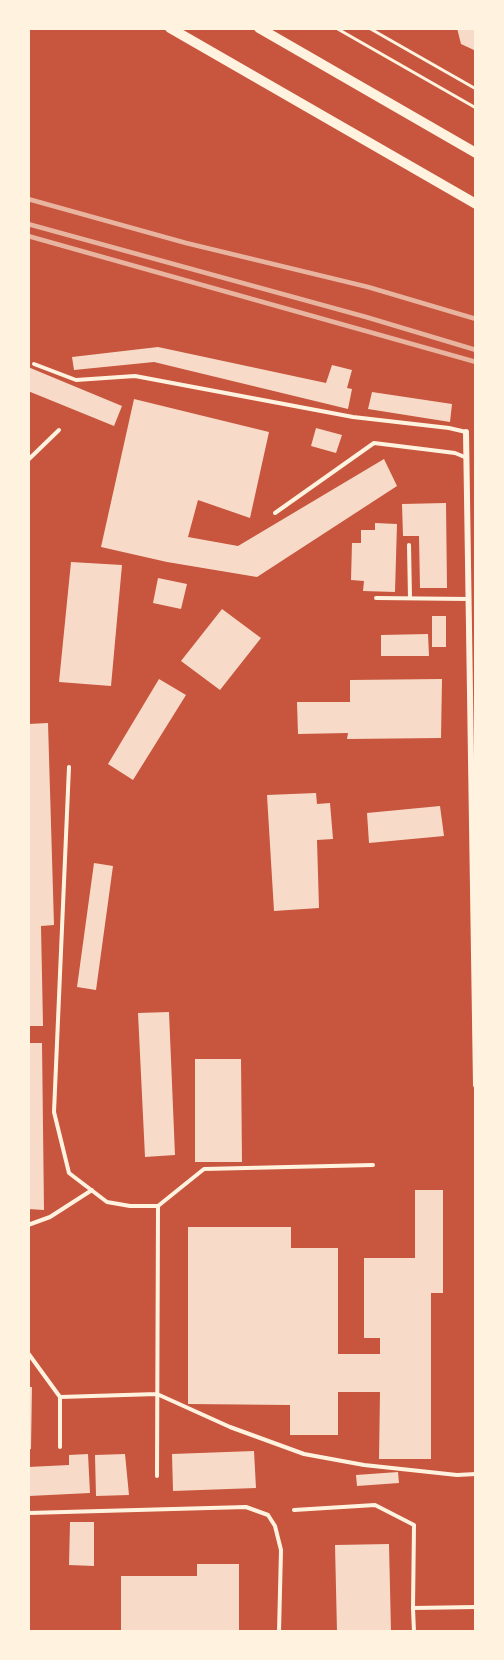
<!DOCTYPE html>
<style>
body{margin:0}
#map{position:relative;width:504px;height:1660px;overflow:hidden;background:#c8553d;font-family:Barlow,sans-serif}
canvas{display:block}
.frame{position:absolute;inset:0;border:30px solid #fff3e0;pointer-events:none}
</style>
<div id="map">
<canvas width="504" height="1660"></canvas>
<div class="frame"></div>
</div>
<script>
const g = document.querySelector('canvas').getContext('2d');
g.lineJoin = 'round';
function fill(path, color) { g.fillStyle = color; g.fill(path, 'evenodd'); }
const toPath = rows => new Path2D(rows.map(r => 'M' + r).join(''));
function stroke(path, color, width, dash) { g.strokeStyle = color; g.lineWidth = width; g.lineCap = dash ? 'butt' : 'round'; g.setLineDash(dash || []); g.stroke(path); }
fill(toPath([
 [457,28,476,28,476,51,461,44],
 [158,347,326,383,332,365,352,370,347,388,352,389,348,409,154,362,74,370,72,357],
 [28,367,122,406,114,426,28,391],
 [372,392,452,404,450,422,368,409],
 [134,399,269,432,250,518,198,500,188,537,238,546,384,459,397,486,257,577,167,562,101,547],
 [316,428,342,435,336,453,311,446],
 [446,503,447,588,420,588,419,536,403,536,402,504],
 [375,523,397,524,395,592,363,591,364,581,351,580,352,543,361,543,361,530,375,530],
 [71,562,122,565,111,686,59,682],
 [158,578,187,584,181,609,153,603],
 [222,609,261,638,220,690,181,661],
 [432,616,446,616,446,647,432,647],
 [428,634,429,656,381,656,381,635],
 [159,679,186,695,133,780,108,764],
 [442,679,441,738,347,739,348,733,298,734,297,702,350,702,350,680],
 [48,723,54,925,41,926,43,1026,28,1026,28,724],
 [316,793,317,804,330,803,333,839,317,840,319,908,274,911,267,795],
 [440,806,444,836,369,843,367,813],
 [94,863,113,866,96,990,77,987],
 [169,1012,175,1155,145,1157,138,1013],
 [28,1043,42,1043,44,1210,28,1209],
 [195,1059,241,1059,242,1162,195,1162],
 [415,1190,443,1190,443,1293,431,1293,431,1459,379,1459,380,1392,338,1392,338,1435,290,1435,290,1405,188,1404,188,1227,291,1227,291,1248,338,1248,338,1354,380,1354,380,1338,364,1338,364,1258,415,1258],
 [28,1387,32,1387,31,1449,28,1449],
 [254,1451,256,1488,173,1491,172,1454],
 [88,1454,90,1493,29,1496,28,1467,69,1465,69,1455],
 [125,1454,129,1495,96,1496,95,1455],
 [398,1472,399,1483,357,1486,356,1475],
 [70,1522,94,1522,94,1566,69,1565],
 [389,1544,391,1632,337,1632,335,1545],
 [197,1564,239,1564,239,1632,121,1630,121,1576,197,1576]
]), '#f7dbc8');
stroke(toPath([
 [336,28,476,108],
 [369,28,476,89]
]), '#fff3e0', 3);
stroke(toPath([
 [34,364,76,380,135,376,353,417,449,428,466,432],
 [28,460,59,430],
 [275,513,374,443,455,453,467,458],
 [409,545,410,598],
 [376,598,468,599],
 [69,767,54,1112,69,1173,107,1202,130,1206,158,1206],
 [28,1225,50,1217,92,1190],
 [28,1353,60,1397],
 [60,1447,60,1397,157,1394,230,1427,304,1454,364,1465,457,1475,476,1474],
 [157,1476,158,1206,204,1169,373,1165],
 [294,1510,375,1505,414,1525,413,1608],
 [28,1513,246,1507,268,1515,275,1526,281,1550,279,1632],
 [414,1632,413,1608,476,1607]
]), '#fff3e0', 4);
stroke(toPath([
 [466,432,476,1085]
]), '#fff3e0', 6);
stroke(toPath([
 [170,28,476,204],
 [259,28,476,153]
]), '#fff3e0', 10);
stroke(toPath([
 [28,199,186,243,368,287,476,319],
 [28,224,366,317,476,350],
 [28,236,476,362]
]), '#e9b49f', 4.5);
</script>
